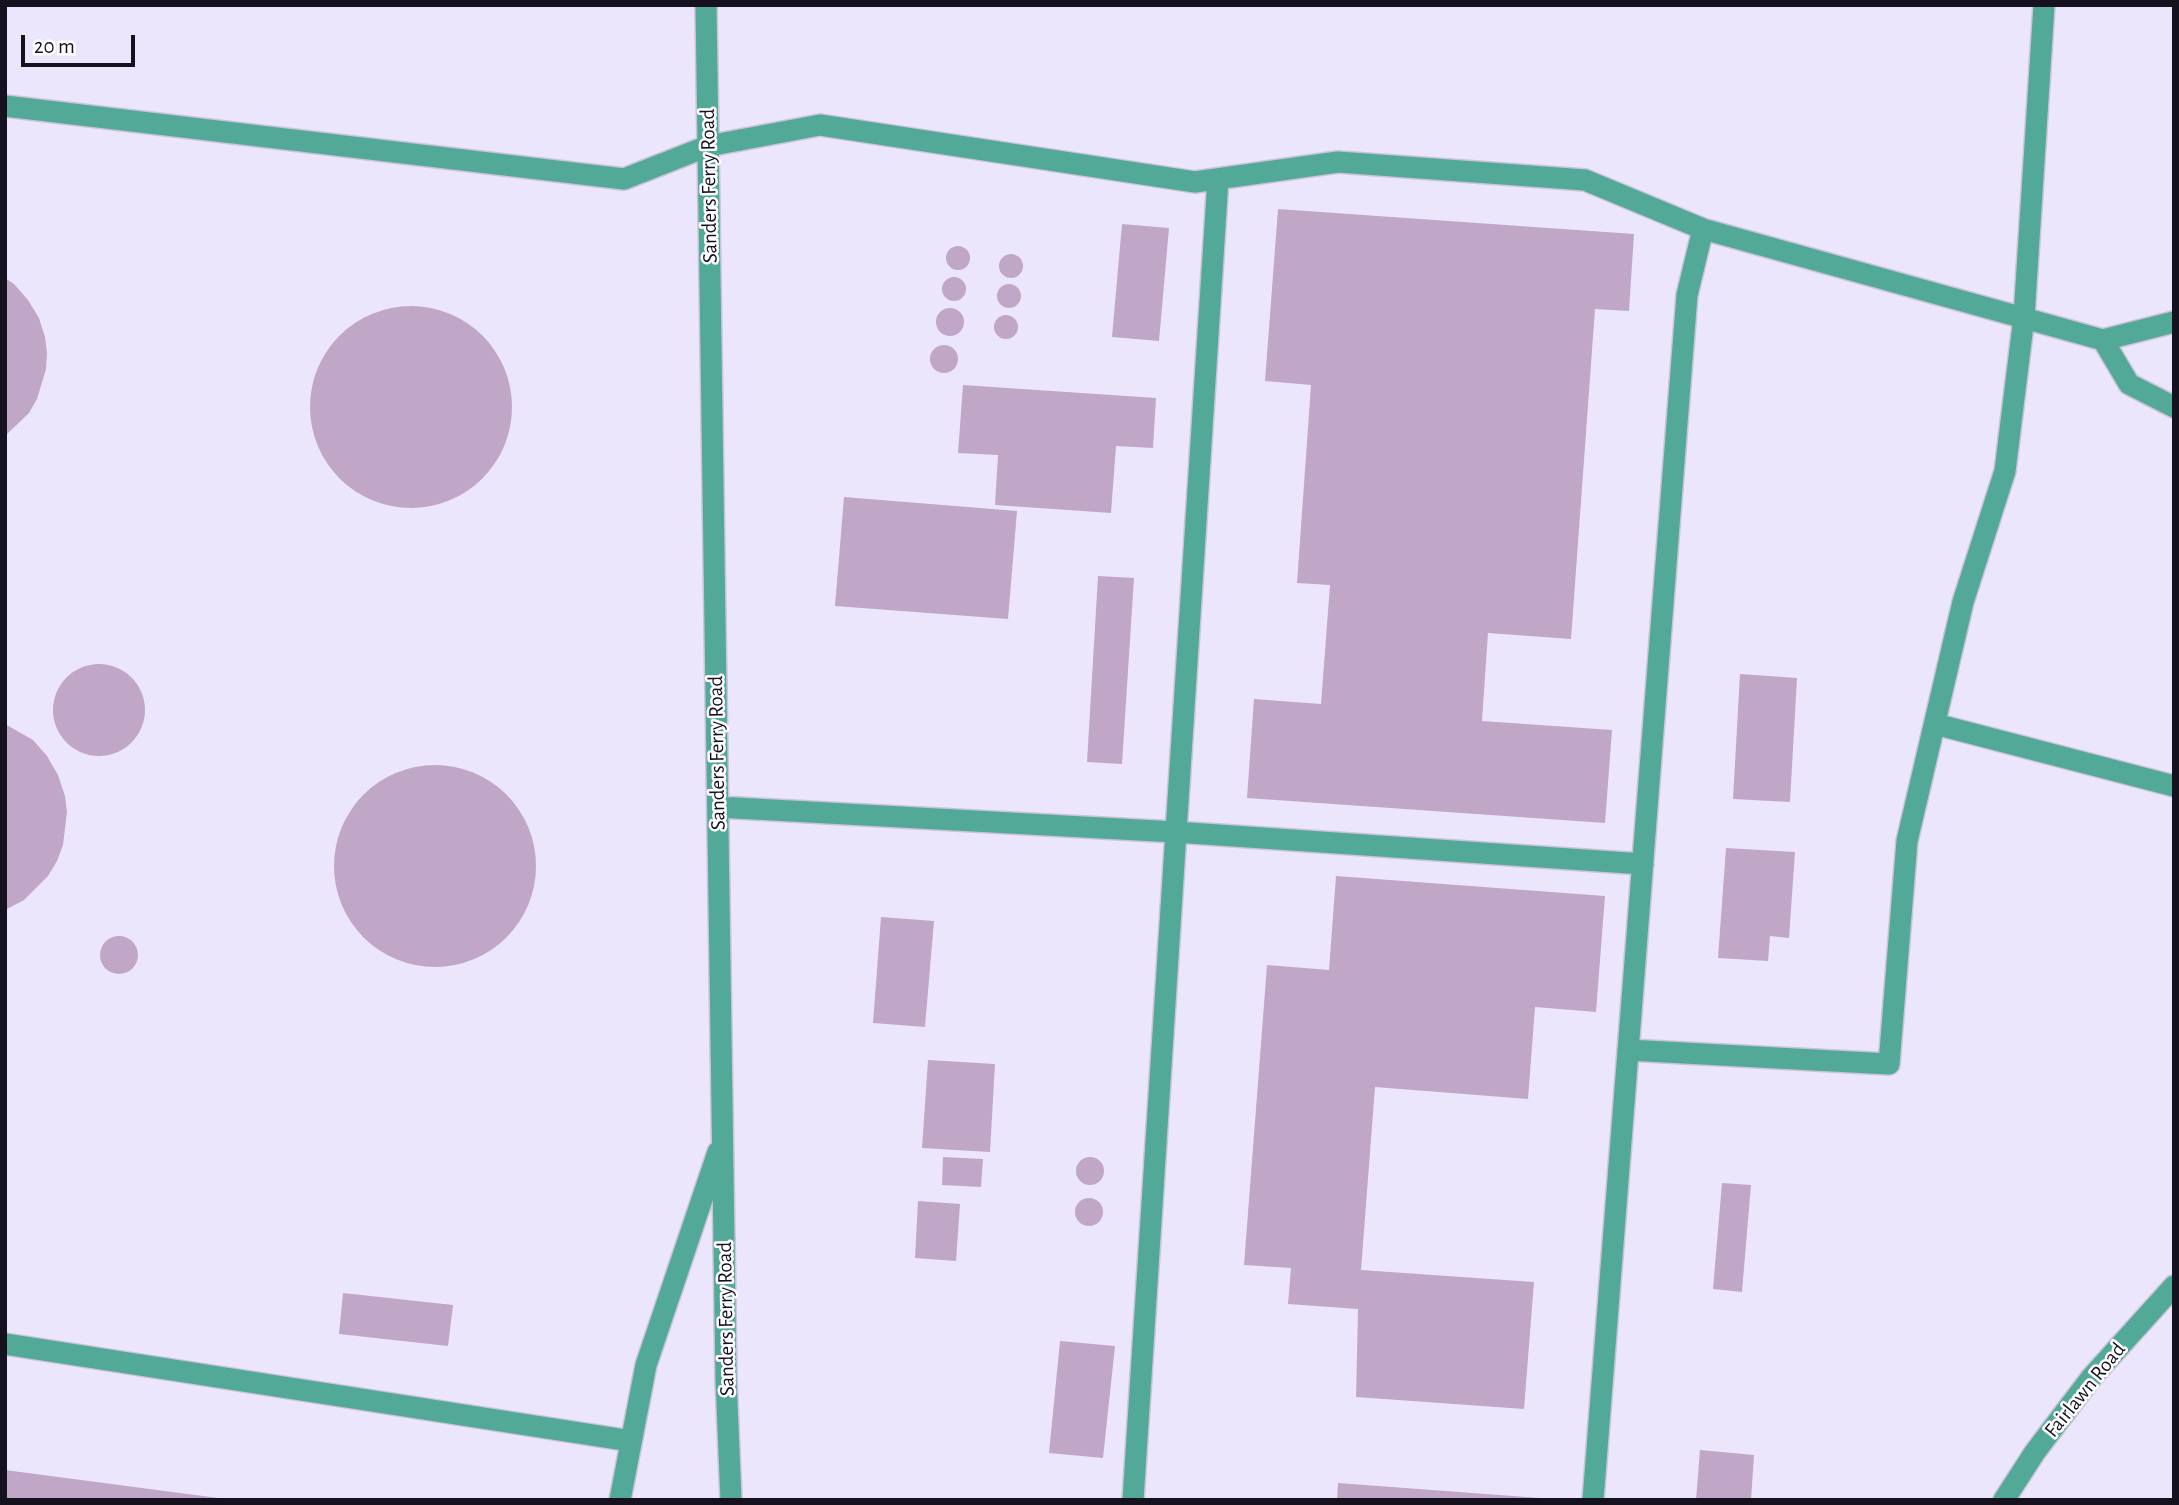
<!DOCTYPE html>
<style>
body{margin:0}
#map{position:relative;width:2179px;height:1505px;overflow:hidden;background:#ece6fc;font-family:"Alegreya Sans",sans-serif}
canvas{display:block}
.frame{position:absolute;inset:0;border:7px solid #15111e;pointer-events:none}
.scale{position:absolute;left:21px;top:35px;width:114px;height:32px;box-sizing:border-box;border:4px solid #15111e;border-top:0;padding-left:9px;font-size:21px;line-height:24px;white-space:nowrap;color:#15111e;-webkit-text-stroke:5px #fff;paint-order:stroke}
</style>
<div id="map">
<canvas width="2179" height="1505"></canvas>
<div class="frame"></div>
<div class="scale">20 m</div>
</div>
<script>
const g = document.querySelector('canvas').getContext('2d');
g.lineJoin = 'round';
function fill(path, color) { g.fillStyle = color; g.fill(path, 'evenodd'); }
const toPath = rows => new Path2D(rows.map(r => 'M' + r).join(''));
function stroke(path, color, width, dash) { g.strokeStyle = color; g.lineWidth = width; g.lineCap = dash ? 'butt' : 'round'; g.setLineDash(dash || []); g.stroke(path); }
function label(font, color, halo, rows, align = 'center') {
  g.font = font + ' "Alegreya Sans",sans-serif'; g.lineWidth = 5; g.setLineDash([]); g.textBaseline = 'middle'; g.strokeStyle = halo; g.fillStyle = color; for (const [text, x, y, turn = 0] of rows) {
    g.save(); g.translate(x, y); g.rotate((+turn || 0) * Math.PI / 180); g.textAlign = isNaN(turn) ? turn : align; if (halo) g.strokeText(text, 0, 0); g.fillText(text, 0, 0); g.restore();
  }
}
fill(toPath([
 [1278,209,1634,234,1629,311,1595,309,1571,639,1488,633,1482,721,1612,730,1605,823,1247,798,1254,699,1321,704,1330,585,1297,583,1311,385,1265,381],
 [1122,224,1169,228,1159,341,1112,337],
 '946 258a12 12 0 1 1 24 0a12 12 0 1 1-24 0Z',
 '999 266a12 12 0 1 1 24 0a12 12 0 1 1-24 0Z',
 '942 289a12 12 0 1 1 24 0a12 12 0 1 1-24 0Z',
 [5,278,14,284,28,300,39,318,45,337,47,353,46,369,37,399,29,413,5,436],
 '997 296a12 12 0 1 1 24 0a12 12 0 1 1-24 0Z',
 '310 407a101 101 0 1 1 202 0a101 101 0 1 1-202 0Z',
 '936 322a14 14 0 1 1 28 0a14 14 0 1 1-28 0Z',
 '994 327a12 12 0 1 1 24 0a12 12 0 1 1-24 0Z',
 '930 359a14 14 0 1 1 28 0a14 14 0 1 1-28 0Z',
 [963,385,1156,398,1153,448,1116,446,1111,513,995,505,998,455,958,453],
 [844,497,1017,511,1008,619,835,606],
 [1098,576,1134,578,1122,764,1087,762],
 '53 710a46 46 0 1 1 92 0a46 46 0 1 1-92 0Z',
 [1740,674,1797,678,1790,802,1733,799],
 [5,724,33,740,47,756,58,775,65,796,67,812,63,845,57,861,48,876,24,900,5,910],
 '334 866a101 101 0 1 1 202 0a101 101 0 1 1-202 0Z',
 [1726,848,1795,852,1789,938,1770,936,1768,961,1718,958],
 [1336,876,1605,896,1596,1012,1535,1007,1528,1099,1375,1087,1361,1270,1534,1282,1524,1409,1356,1397,1358,1309,1288,1304,1291,1268,1244,1265,1267,965,1329,970],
 [881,917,934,921,925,1027,873,1023],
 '100 955a19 19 0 1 1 38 0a19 19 0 1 1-38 0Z',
 [928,1060,995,1064,990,1152,922,1148],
 [943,1157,983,1159,981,1187,942,1185],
 '1076 1171a14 14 0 1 1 28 0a14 14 0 1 1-28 0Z',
 [1722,1183,1751,1185,1742,1292,1713,1289],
 '1075 1212a14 14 0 1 1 28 0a14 14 0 1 1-28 0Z',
 [918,1201,960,1204,956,1261,915,1258],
 [343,1293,453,1305,448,1346,339,1334],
 [1060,1341,1115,1346,1103,1458,1049,1453],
 [1700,1450,1754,1455,1751,1500,1696,1500],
 [5,1470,218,1498,218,1500,5,1500],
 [1338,1483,1540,1498,1540,1500,1337,1500]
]), '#c0a7c7');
const minor = toPath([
 [706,5,726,1379,731,1500],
 [5,106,624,179,708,146,820,125,1195,182,1338,162,1585,180,1703,229,2103,340],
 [2174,322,2103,340,2129,384,2174,407],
 [1935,724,2174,786],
 [718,807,1175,832,1643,864],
 [1628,1050,1889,1064,1907,841,1963,602,2005,471,2024,317,2044,5],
 [5,1344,631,1441],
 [620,1500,646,1365,718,1152],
 [1133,1500,1218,179],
 [1593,1500,1687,295,1703,229],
 [2004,1500,2035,1452,2091,1378,2174,1286]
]);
stroke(minor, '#cac4d8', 24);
stroke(minor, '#53a998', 21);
label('21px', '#15111e', '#fff', [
 ["Sanders Ferry Road",709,186,-91],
 ["Sanders Ferry Road",717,753,-91],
 ["Sanders Ferry Road",726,1319,-91],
 ["Fairlawn Road",2085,1390,-51]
]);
</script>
